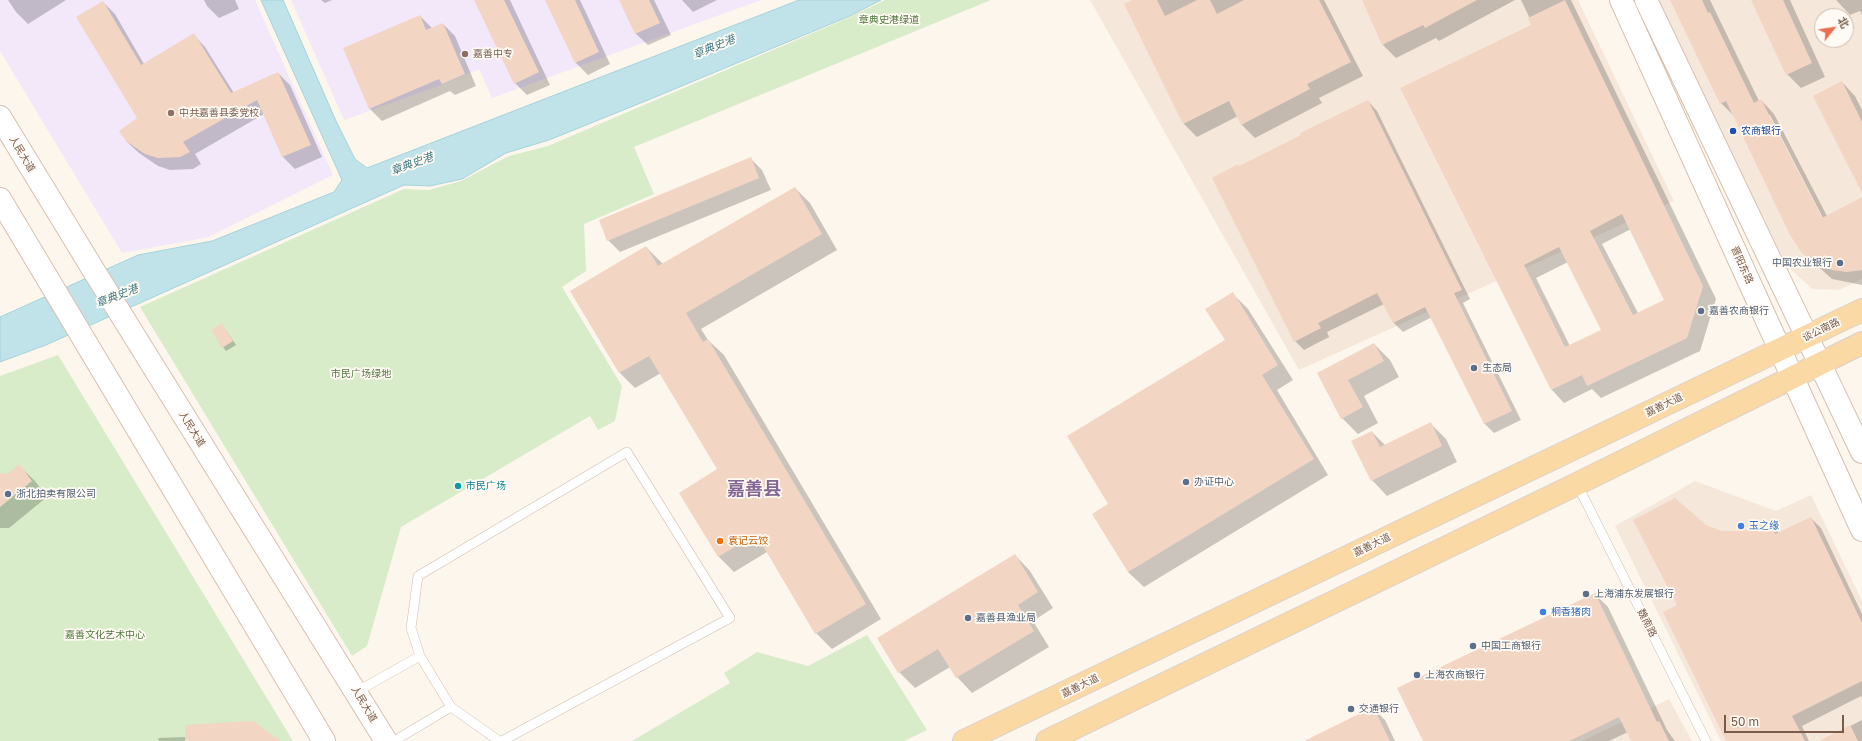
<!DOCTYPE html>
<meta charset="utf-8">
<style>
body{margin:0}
#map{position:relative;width:1862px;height:741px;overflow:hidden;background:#fdf6ec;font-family:"Golos Text","Noto Sans SC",sans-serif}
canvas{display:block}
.north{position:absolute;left:1814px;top:8px;width:40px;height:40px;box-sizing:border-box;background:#fffaf3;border:1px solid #cabbb1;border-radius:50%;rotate:60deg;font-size:11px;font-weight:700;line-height:16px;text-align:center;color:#7a5c4d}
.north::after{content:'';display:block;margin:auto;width:14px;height:18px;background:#e76f51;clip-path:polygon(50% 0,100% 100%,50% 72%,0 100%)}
.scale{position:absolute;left:1724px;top:715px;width:120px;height:18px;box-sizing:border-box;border:2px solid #7a5c4d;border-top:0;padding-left:5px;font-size:12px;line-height:14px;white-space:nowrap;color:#7a5c4d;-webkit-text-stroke:3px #fffaf3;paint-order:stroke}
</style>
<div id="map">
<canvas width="1862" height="741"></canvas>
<div class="north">北</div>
<div class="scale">50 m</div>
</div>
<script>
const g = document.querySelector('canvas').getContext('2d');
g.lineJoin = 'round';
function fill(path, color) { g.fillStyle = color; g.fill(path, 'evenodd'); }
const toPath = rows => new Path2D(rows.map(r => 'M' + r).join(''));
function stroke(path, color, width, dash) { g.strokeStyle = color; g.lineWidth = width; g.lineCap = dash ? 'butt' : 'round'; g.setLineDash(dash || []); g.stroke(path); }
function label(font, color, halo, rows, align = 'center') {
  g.font = font + ' "Golos Text","Noto Sans SC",sans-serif'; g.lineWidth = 3.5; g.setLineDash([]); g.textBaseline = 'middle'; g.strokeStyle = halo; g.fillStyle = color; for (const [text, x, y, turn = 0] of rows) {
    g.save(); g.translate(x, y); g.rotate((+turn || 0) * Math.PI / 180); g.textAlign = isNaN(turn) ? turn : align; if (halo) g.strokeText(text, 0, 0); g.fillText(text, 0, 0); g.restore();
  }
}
fill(toPath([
 [1090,0,1578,0,1674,201,1299,370],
 [1657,0,1862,0,1862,279,1839,290,1812,289,1783,262],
 [1822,16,1846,16,1846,40,1822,40],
 [1695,481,1776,511,1811,495,1862,601,1862,741,1721,741,1615,526],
 [1669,699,1692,741,1582,741]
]), '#f5e8da');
fill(toPath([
 [0,0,255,0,333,175,209,237,122,253,0,51],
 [291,0,761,0,492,98,479,69,436,87,344,120]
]), '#f3e8fa');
fill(toPath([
 [885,0,991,0,634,147,654,194,584,224,586,271,562,287,622,386,615,421,598,430,590,416,401,527,367,646,352,656,140,307,404,189,429,190,461,181,509,156,548,146,848,18],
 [58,355,293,741,0,741,0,376],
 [867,635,927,730,904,741,632,741,730,683,724,673,757,652,808,666]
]), '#d8ecc9');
const water = toPath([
 [261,0,283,0,336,121,355,159,367,168,799,0,881,0,850,16,653,98,549,140,506,153,462,179,430,186,404,185,46,345,0,362,0,317,138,255,212,241,334,192,342,180,261,0]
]);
fill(water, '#bfe3e8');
stroke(water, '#a5d3da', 1);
fill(toPath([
 [8,0,66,0,28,24,16,12],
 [204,0,235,0,239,9,219,18,207,6],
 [321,0,332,0,325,3],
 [476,0,510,0,550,85,527,95,515,83],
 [546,0,580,0,610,64,588,75,576,63],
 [620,0,654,0,671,35,648,45,636,34],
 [682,0,717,0,693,12],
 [1134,0,1324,0,1363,76,1319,98,1322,103,1255,138,1242,125,1238,116,1197,137,1184,124,1126,4],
 [1363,0,1515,0,1439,41,1436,38,1396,58,1383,45],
 [1521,0,1571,0,1716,299,1700,351,1601,398,1592,389,1564,403,1552,390,1485,257,1533,25],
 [1631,229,1665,300,1638,313,1602,244],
 [1568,262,1603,330,1570,346,1536,278],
 [1672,0,1710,0,1759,101,1761,100,1774,114,1827,216,1862,199,1862,285,1832,279,1802,252,1734,116,1721,103],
 [1768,115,1770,115,1825,222,1823,222],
 [1752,0,1790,0,1825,77,1801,88,1787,74],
 [1836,0,1862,0,1862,15,1860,11,1850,15],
 [103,2,115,14,144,64,194,35,205,47,234,93,278,73,290,85,322,157,295,169,283,157,264,114,195,154,201,164,193,169,170,170,158,166,139,153,126,141,138,118],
 [420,16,432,28,443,24,455,36,476,86,455,95,450,91,382,121,370,109,344,49],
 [1842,82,1855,96,1862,110,1862,190],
 [1368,101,1377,111,1470,299,1463,303,1521,420,1494,433,1485,424,1432,317,1403,332,1394,323,1384,304,1327,332,1329,337,1304,350,1295,341,1240,167],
 [750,158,762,170,771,190,620,252,608,240],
 [795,188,810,203,837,250,701,329,708,340,724,355,881,619,832,649,816,633,767,552,734,572,718,556,718,470,661,373,635,388,620,373,571,291,646,247,663,264],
 [1233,294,1248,309,1293,380,1277,390,1328,475,1144,587,1128,572,1110,505,1226,340],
 [222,324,236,345,226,351,223,347],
 [1374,344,1390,360,1399,377,1364,396,1378,423,1358,434,1342,418,1318,373],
 [1430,423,1446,439,1457,462,1387,496,1372,480,1372,432,1385,445],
 [19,466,35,481,47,497,9,528,0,528,0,474,8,475],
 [1811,518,1821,528,1862,614,1862,698,1861,696,1802,726,1809,741,1727,741,1678,606,1705,526,1722,532,1743,532,1768,522,1779,533],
 [1015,555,1030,571,1053,608,1033,621,1049,647,972,693,957,677,950,667,915,688,899,672],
 [1595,594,1608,607,1667,730,1675,741,1632,741,1628,732,1609,741,1424,741],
 [1373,708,1385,720,1395,741,1307,741],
 [1862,720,1862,741,1821,741],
 [186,737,279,741,159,741,158,738]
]), '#0003');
fill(toPath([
 [474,0,504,0,539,72,514,84],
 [545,0,575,0,599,52,575,63],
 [619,0,649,0,660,23,635,34],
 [1132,0,1157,0,1165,16,1197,0,1210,0,1217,14,1244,0,1319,0,1351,62,1307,84,1310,89,1241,125,1229,101,1183,124,1124,4],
 [1362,0,1477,0,1425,28,1423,25,1382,45],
 [1565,0,1703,286,1687,338,1587,386,1582,375,1551,390,1400,88,1531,25,1528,18],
 [1622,214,1664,300,1633,315,1590,231],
 [1559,247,1601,330,1565,347,1524,265],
 [1670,0,1702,0,1708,13,1710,12,1754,103,1761,99,1822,218,1862,197,1862,270,1847,272,1832,270,1817,265,1801,252,1790,235,1726,101,1720,104],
 [1751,0,1783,0,1812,63,1786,75],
 [103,1,141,65,194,33,231,93,278,72,311,145,282,157,257,100,183,142,190,152,180,157,158,158,145,154,126,141,119,131,137,118,76,17],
 [420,15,426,30,443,23,465,74,442,84,439,79,369,109,343,48],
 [1842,81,1862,122,1862,193,1813,96],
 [1368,100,1462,290,1454,293,1512,411,1484,424,1425,307,1393,323,1377,293,1318,323,1321,328,1294,342,1212,178,1238,164,1239,166,1301,135,1300,133],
 [751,157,759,178,607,241,599,220],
 [795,187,822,234,686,313,703,342,708,339,866,604,815,634,756,534,718,557,679,493,717,469,649,356,619,373,570,291,646,246,658,266],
 [1233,292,1278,365,1262,375,1314,459,1128,572,1092,514,1108,504,1067,436,1225,340,1205,309],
 [222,323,233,341,222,348,211,330],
 [1374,343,1384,361,1348,380,1363,407,1341,419,1317,373],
 [1431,422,1442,446,1371,481,1351,441,1372,431,1380,447],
 [19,464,32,481,0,507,0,473,8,474],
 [1675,498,1706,525,1722,531,1743,531,1768,521,1775,534,1811,517,1862,623,1862,681,1792,716,1805,741,1726,741,1663,612,1677,605,1633,520],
 [1015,554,1038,592,1018,605,1034,631,956,678,938,649,898,673,877,638],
 [1595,593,1657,722,1659,721,1669,741,1631,741,1619,717,1569,741,1423,741,1397,688],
 [1373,707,1390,741,1304,741],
 [253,721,281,741,185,741,185,725],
 [1850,725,1858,741,1819,741]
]), '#f3d5c3');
const lane = toPath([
 [1577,484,1706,741],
 [420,656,451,707],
 [356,692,420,656,411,628,418,576,627,452,730,618,502,741],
 [394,741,451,707,499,741]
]);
const secondary = toPath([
 [1621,0,1862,530],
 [1646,0,1862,452],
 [0,117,94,271,386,741],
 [0,199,324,741]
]);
const primary = toPath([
 [964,741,1862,310],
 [1047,741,1577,484,1862,343]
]);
stroke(lane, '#d1beb0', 10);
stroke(secondary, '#d6c0b0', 24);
stroke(primary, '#dad1cd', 24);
stroke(lane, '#fff', 9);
stroke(secondary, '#fff', 22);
stroke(primary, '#fbd9a5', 22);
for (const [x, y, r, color] of [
 [465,54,4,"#8d6e63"],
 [171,113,4,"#8d6e63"],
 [1733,131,4,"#1a4fb4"],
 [1840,263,4,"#5c6f8a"],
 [1701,311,4,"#5c6f8a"],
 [1474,368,4,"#5c6f8a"],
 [1186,482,4,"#5c6f8a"],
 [458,486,4,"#0f9aa8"],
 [8,494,4,"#5c6f8a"],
 [1741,526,4,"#3f7fe0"],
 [720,541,4,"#e8710a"],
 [1586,594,4,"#5c6f8a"],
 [1543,612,4,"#3f7fe0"],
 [968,618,4,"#5c6f8a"],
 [1473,646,4,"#5c6f8a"],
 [1417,675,4,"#5c6f8a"],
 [1351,709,4,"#5c6f8a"]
]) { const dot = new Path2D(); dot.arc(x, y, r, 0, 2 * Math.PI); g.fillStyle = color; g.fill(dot); stroke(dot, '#fffaf3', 1.5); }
label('10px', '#537a41', '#fffaf3', [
 ["章典史港绿道",889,20],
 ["市民广场绿地",361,374],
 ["嘉善文化艺术中心",105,635]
]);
label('10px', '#785e54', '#fffaf3', [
 ["嘉善中专",473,54],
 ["中共嘉善县委党校",179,113]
], 'left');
label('10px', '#164399', '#fffaf3', [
 ["农商银行",1741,131]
], 'left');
label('10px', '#7a5c4d', '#fffaf3', [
 ["人民大道",22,154,59],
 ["晋阳东路",1742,265,66],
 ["谈公南路",1821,330,-26],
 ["嘉善大道",1664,405,-26],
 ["人民大道",192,429,58],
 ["嘉善大道",1372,545,-26],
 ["魏南路",1647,623,63],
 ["嘉善大道",1080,686,-26],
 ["人民大道",364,704,59]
]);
label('10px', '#4e5e75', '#fffaf3', [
 ["中国农业银行",1832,263,"right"],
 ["嘉善农商银行",1709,311],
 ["生态局",1482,368],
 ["办证中心",1194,482],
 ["浙北拍卖有限公司",16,494],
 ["上海浦东发展银行",1594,594],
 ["嘉善县渔业局",976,618],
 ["中国工商银行",1481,646],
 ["上海农商银行",1425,675],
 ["交通银行",1359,709]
], 'left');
label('10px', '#0d838f', '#fffaf3', [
 ["市民广场",466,486]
], 'left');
label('10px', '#366cbe', '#fffaf3', [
 ["玉之缘",1749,526],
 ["桐香猪肉",1551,612]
], 'left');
label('10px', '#c56008', '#fffaf3', [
 ["袁记云饺",728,541]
], 'left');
label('italic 11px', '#437c86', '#fffaf3', [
 ["章典史港",714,47,-22],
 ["章典史港",412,164,-20],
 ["章典史港",117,296,-21]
]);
label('bold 18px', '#846695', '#fffaf3', [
 ["嘉善县",754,489]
]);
</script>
